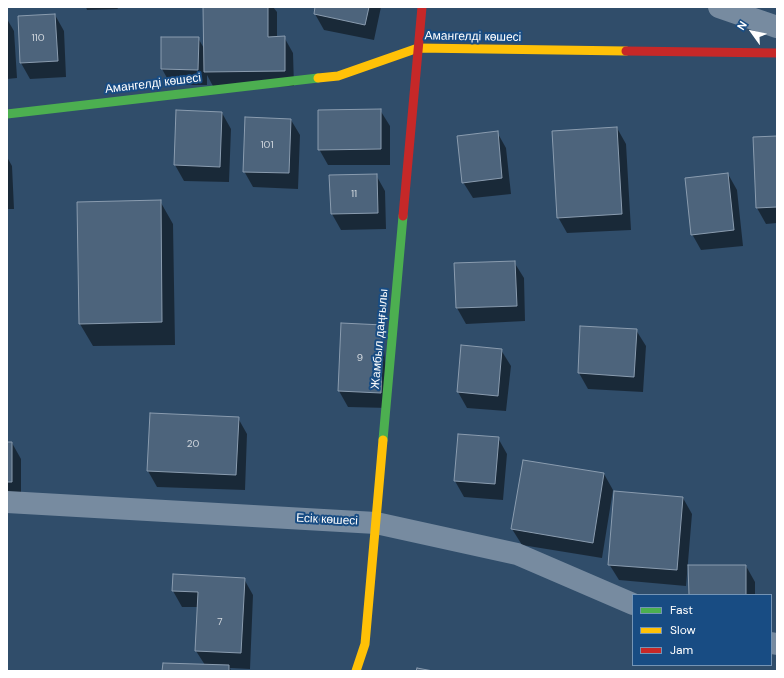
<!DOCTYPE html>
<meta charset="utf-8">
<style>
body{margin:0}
#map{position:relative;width:784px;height:678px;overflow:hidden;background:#304d6a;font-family:"DM Sans",sans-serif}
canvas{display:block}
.frame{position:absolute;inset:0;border:8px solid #fff;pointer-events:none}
.legend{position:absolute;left:632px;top:594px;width:140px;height:72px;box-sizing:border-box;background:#184c83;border:1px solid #7494b5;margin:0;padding:5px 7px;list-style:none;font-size:12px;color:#fff}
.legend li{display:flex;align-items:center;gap:8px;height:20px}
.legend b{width:20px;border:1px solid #7494b5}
.north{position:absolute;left:732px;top:12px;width:40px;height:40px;-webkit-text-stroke:3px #184c83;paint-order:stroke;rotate:303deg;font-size:11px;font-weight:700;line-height:16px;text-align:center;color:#fff}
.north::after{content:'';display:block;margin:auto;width:14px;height:18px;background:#fff;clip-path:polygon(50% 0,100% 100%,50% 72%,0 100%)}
</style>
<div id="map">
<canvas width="784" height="678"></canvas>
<div class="frame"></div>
<ul class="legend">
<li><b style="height:5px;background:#4caf50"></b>Fast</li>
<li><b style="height:5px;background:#ffc107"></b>Slow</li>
<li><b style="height:5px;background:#c62828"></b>Jam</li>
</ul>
<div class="north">N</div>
</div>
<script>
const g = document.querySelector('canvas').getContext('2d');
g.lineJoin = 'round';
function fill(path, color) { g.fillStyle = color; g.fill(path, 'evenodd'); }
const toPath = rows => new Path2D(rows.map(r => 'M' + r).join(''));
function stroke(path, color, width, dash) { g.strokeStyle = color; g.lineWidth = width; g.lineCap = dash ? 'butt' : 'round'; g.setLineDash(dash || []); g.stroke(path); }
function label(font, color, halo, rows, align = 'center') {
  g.font = font + ' "DM Sans",sans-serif'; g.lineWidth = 4; g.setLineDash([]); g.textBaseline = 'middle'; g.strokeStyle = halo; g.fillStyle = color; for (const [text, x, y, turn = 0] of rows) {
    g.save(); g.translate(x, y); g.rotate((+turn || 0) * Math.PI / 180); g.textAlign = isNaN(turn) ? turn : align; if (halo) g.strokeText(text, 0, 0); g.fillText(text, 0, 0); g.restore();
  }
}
fill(toPath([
 [86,7,117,7,118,9,87,10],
 [204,7,273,7,277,12,277,38,284,37,293,53,294,86,214,88,207,75,207,85,171,85,162,69,198,38,205,50],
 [316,7,381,7,374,40,324,30,315,14],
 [55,15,64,31,66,77,30,79,21,63],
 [7,19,14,31,17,78,7,79],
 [380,110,390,126,390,165,328,165,319,149],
 [222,113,231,129,229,182,184,181,175,165],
 [291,120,300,135,298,189,253,187,244,171],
 [617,128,626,144,631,230,567,233,558,217],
 [497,132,506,148,511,194,473,198,463,182],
 [777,137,777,223,766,224,757,208],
 [7,157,12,166,14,209,7,209],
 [728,174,737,190,743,246,701,250,692,234],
 [376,175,385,191,386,229,341,230,332,214,330,176],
 [160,201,173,224,175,345,93,346,80,324],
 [514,262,524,278,525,321,466,324,457,308,455,264],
 [382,326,389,408,348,407,339,391],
 [581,327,636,330,646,346,643,392,588,389,579,373],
 [501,350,511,366,506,411,467,408,458,392],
 [151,414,238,418,247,434,245,490,157,487,148,471],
 [498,438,507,454,503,500,464,497,455,481],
 [7,443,12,443,21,459,21,498,7,498],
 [524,461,604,474,613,490,602,558,522,545,512,529],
 [683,498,692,514,686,586,619,580,609,564],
 [746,566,755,582,755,595,690,595],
 [244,579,253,595,250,669,230,668,231,671,163,671,205,665,196,651,199,607,182,607,173,591]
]), '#0007');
const building = toPath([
 [203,7,268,7,268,37,285,36,285,71,204,72,203,7],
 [315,7,369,7,365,25,314,14,315,7],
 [55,14,58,61,20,63,18,16,55,14],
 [161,37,199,37,198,70,161,69,161,37],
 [381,109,381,149,318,150,318,110,381,109],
 [176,110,222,112,220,167,174,165,176,110],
 [245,117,291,119,289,173,243,172,245,117],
 [617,127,622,214,557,218,552,131,617,127],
 [498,131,502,178,462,183,457,136,498,131],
 [777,136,777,207,756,208,753,137,777,136],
 [728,173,734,230,691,235,685,178,728,173],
 [377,174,378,213,331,214,329,175,377,174],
 [161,200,162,322,79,324,77,202,161,200],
 [515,261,517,306,456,308,454,263,515,261],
 [341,323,383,325,381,393,338,391,341,323],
 [580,326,637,329,634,377,578,373,580,326],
 [461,345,502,349,498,396,457,392,461,345],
 [150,413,239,417,236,475,147,471,150,413],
 [458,434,499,437,495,484,454,481,458,434],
 [7,442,12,442,12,482,7,482,7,442],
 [523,460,604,473,593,543,511,529,523,460],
 [614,491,683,497,677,570,608,565,614,491],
 [688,565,746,565,746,595,689,595,688,565],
 [173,574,245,578,241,653,195,651,198,592,172,591,173,574],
 [163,663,229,665,229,671,162,671,163,663],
 [417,668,433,671,416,671,417,668]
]);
fill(building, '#4d647c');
stroke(building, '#8a9caf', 1);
stroke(toPath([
 [719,7,777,27],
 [7,502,376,523,517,554,633,604],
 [771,643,777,644]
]), '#778ba0', 22);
stroke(toPath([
 [7,114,318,78],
 [383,440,403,216]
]), '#4caf50', 9);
stroke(toPath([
 [318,78,338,76,418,48,626,51],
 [356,671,365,644,383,440]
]), '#ffc107', 9);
stroke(toPath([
 [626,51,777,53],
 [403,216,422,7]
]), '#c62828', 9);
label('10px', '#d2d8de', null, [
 ["110",38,38],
 ["101",267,145],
 ["11",354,194],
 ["9",360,358],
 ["20",193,444],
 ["7",220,622]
]);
label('12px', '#fff', '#184c83', [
 ["Амангелді көшесі",473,37,1],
 ["Амангелді көшесі",153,84,-7],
 ["Жамбыл даңғылы",380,339,-85],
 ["Есік көшесі",327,520,3]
]);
</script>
